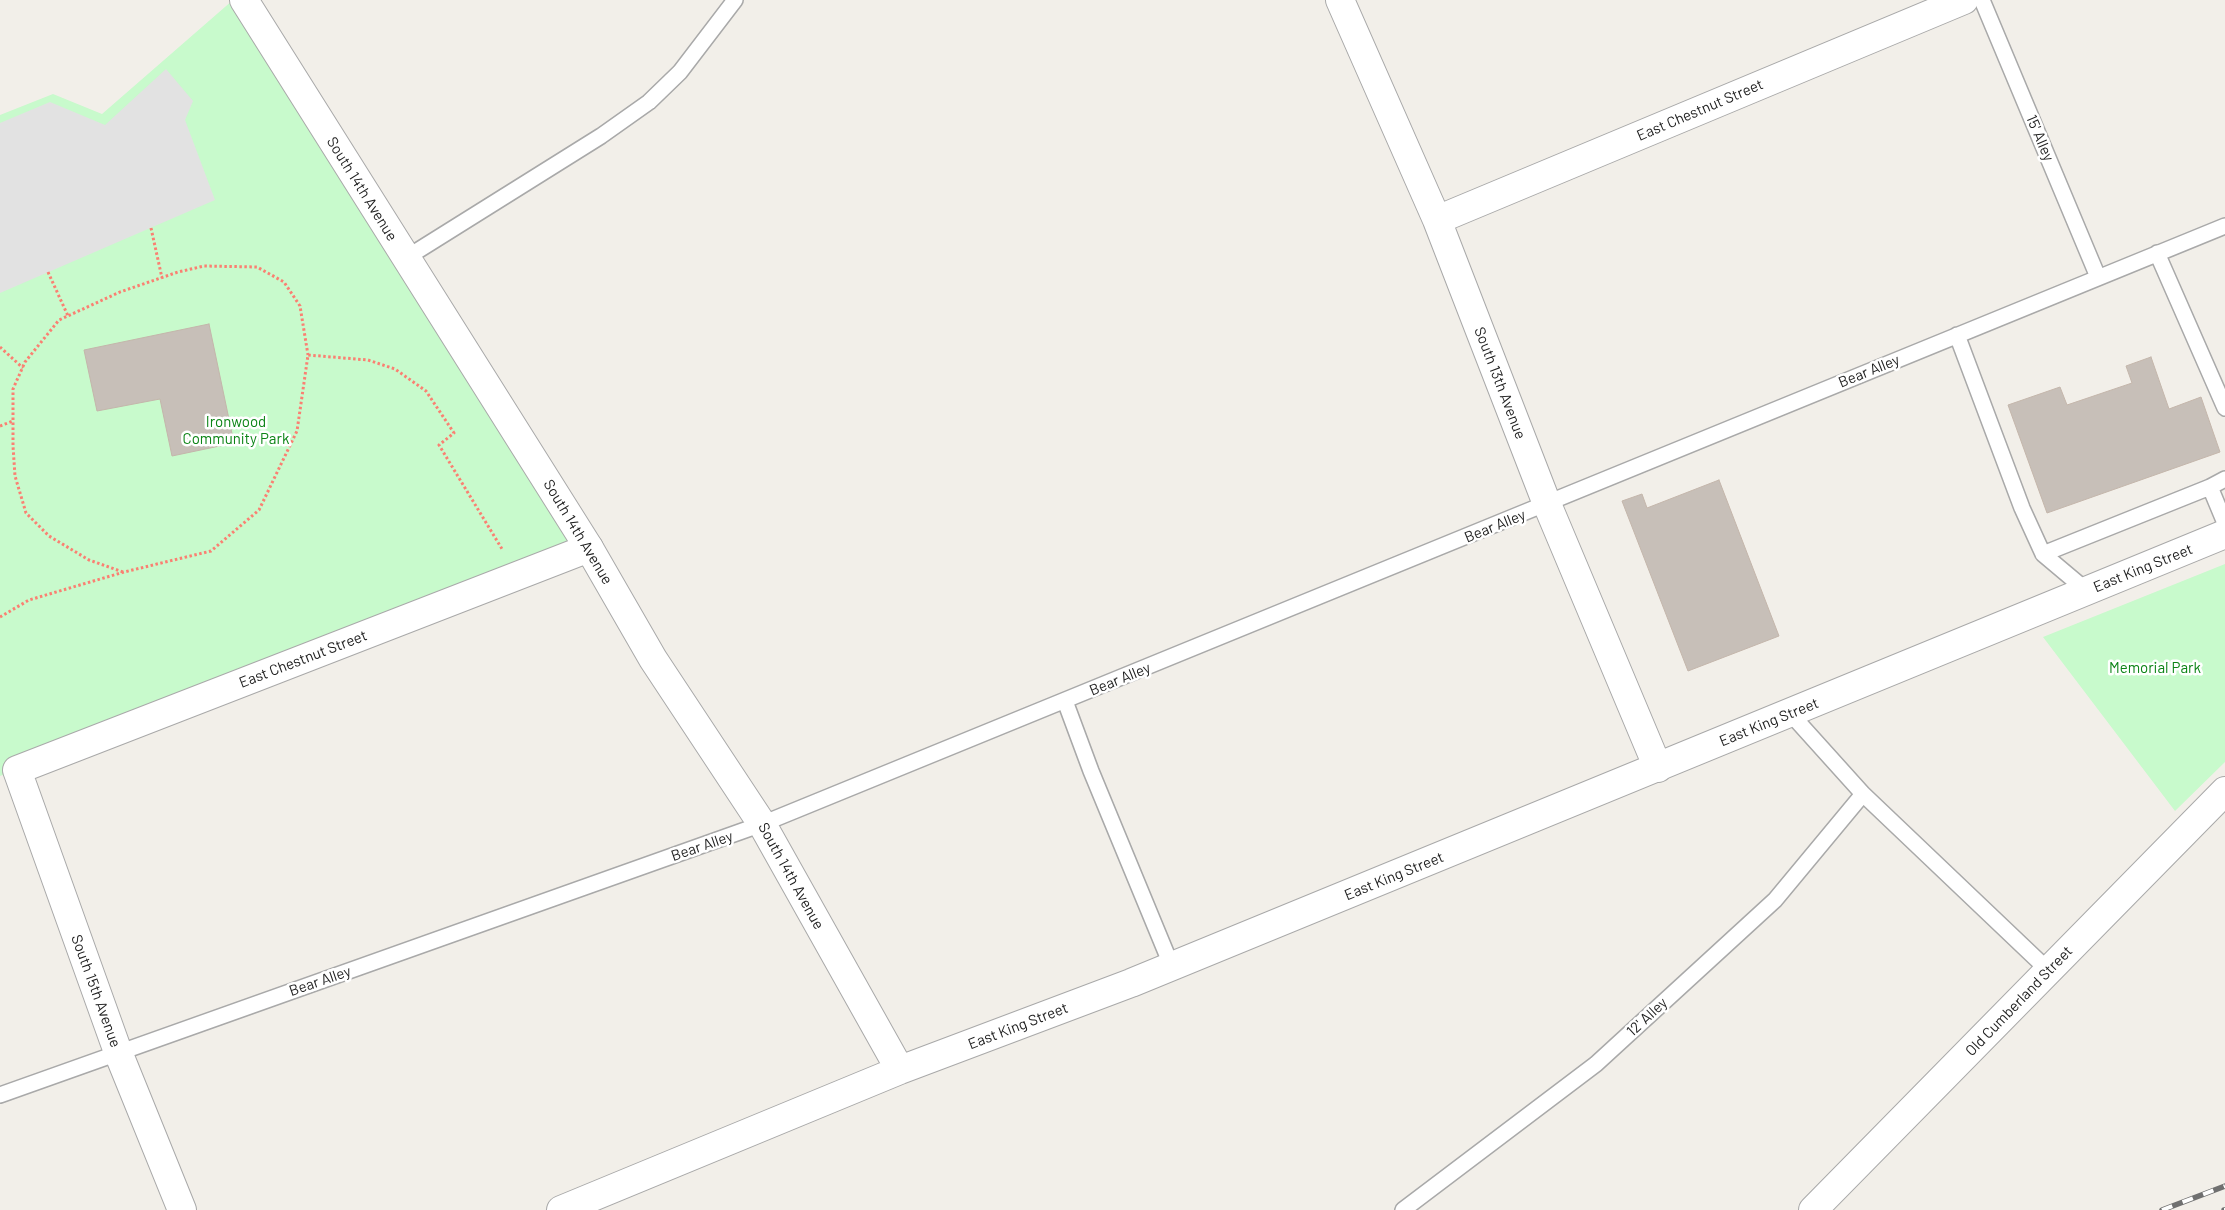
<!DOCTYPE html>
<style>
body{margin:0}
canvas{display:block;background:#f2efe9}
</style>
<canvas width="2225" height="1210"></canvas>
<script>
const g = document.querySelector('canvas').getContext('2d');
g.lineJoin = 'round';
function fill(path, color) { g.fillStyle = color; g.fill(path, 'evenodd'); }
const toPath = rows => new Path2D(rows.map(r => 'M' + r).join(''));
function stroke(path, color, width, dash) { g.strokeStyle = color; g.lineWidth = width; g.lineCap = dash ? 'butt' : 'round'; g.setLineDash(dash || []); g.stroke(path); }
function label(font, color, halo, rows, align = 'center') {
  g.font = font + ' Barlow,sans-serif'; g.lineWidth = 5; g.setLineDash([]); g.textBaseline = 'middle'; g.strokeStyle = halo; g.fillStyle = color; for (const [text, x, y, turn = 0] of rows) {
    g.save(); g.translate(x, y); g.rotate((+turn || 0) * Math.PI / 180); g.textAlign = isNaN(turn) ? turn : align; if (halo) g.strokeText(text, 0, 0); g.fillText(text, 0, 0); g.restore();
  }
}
fill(toPath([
 [233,0,589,548,0,776,0,115,53,94,102,114],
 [2225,564,2225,762,2175,811,2043,637]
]), '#c8facc');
fill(toPath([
 [166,69,193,101,185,120,215,200,0,293,0,123,50,102,105,125]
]), '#e2e2e2');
const building = toPath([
 [209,324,234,443,172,456,160,399,97,411,84,350,209,324],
 [2151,357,2169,409,2201,397,2220,452,2047,513,2008,405,2060,387,2067,405,2132,383,2126,366,2151,357],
 [1719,480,1779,636,1688,671,1622,501,1642,494,1647,508,1719,480]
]);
fill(building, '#c7bfb8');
stroke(building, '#c4b6ab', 1);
const service = toPath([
 [1982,0,2098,277],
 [2157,253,2225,408],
 [406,258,601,136,649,102,680,72,735,0],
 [1957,335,2022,508,2043,554],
 [2210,487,2225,479],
 [2087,591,2043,554,2210,487,2225,523],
 [1065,701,1091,771,1172,967],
 [1790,713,1863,794,2049,971],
 [0,1095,762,824,2225,226],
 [1403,1210,1596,1064,1775,900,1863,794]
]);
const minor = toPath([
 [1340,0,1437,220,1547,504,1658,768],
 [1437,220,1964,0],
 [182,1210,118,1052,17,770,589,548],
 [1813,1210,2225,791]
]);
const tertiary = toPath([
 [244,0,589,548,653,659,762,824,900,1070],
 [561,1210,900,1070,1131,983,2225,534]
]);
stroke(service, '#a9a9a9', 18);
stroke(minor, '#a9a9a9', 30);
stroke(tertiary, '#a9a9a9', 30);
stroke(toPath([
 [151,228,162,278],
 [48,272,68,316],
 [0,347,23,368],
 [0,426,13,421],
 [123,572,89,560,49,536,26,513,15,476,13,446,13,389,25,362,59,320,120,292,178,272,204,266,257,267,284,282,300,306,308,355],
 [0,617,29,600,124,572,211,551,259,510,297,431,308,355,368,360,395,369,426,391,454,433,439,445,502,549]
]), '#fa8072', 3, [2.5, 2.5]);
stroke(service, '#fff', 15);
stroke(minor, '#fff', 28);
stroke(tertiary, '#fff', 28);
const rail = toPath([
 [2162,1210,2225,1186],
 [2224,1210,2225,1210]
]);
stroke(rail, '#707070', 5.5);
stroke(rail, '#fff', 4, [11]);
label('15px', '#222', '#fff', [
 ["East Chestnut Street",1700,110,-23],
 ["15' Alley",2040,138,67],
 ["South 14th Avenue",362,189,58],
 ["Bear Alley",1869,371,-22],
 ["South 13th Avenue",1500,383,69],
 ["Bear Alley",1495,526,-22],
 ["South 14th Avenue",578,532,59],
 ["East King Street",2143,568,-22],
 ["East Chestnut Street",303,659,-21],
 ["Bear Alley",1120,679,-22],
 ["East King Street",1769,722,-22],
 ["Bear Alley",702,846,-19],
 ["South 14th Avenue",791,876,61],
 ["East King Street",1394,876,-22],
 ["Bear Alley",320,981,-19],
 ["South 15th Avenue",96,991,70],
 ["Old Cumberland Street",2019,1001,-46],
 ["12' Alley",1647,1017,-43],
 ["East King Street",1018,1026,-21]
]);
label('15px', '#0c8416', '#fff', [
 ["Ironwood",236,422],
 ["Community Park",236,439],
 ["Memorial Park",2155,668]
]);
</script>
